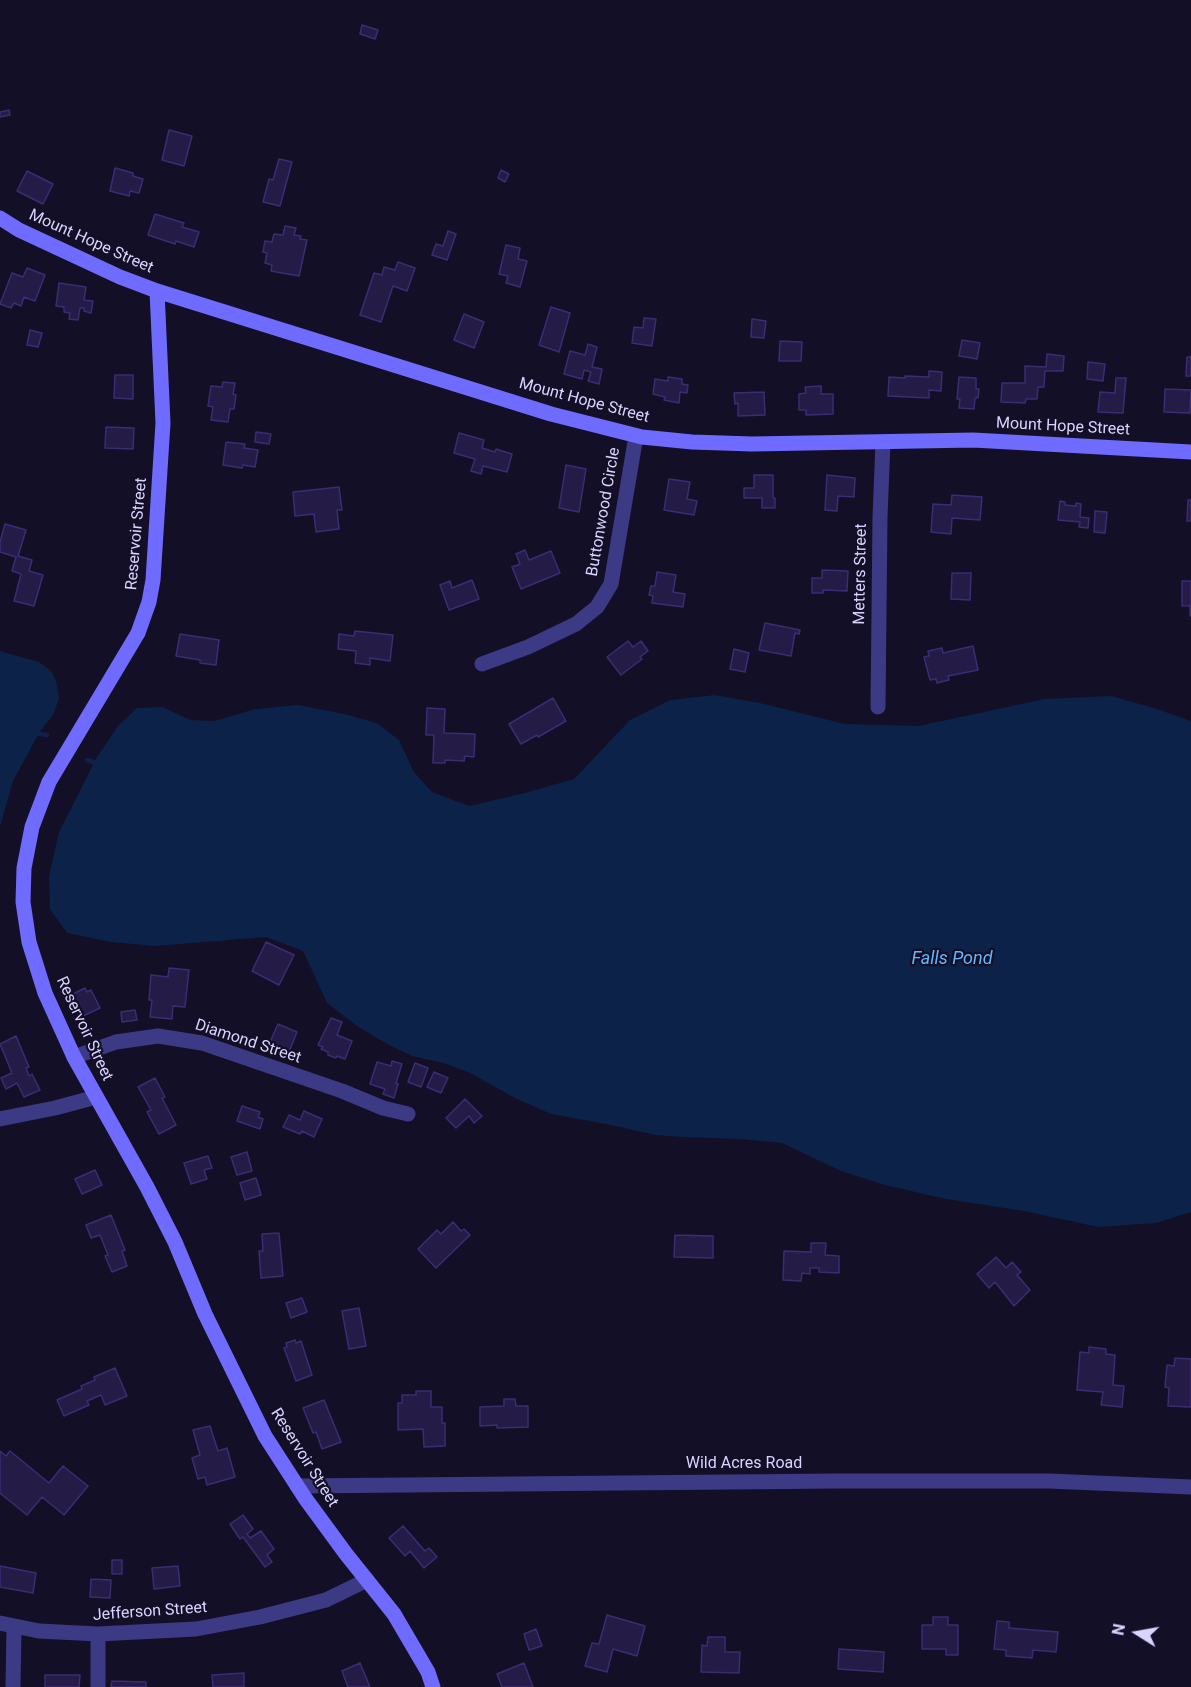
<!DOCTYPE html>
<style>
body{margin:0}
#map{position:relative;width:1191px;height:1687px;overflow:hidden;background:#130f26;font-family:Roboto,sans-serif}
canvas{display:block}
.north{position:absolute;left:1107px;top:1603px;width:60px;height:60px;-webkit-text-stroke:4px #130f26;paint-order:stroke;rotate:281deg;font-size:16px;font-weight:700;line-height:24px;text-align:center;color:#d9d4ff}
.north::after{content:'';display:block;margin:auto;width:21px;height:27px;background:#d9d4ff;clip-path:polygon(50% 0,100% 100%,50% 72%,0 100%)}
</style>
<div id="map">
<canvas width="1191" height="1687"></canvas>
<div class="north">N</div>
</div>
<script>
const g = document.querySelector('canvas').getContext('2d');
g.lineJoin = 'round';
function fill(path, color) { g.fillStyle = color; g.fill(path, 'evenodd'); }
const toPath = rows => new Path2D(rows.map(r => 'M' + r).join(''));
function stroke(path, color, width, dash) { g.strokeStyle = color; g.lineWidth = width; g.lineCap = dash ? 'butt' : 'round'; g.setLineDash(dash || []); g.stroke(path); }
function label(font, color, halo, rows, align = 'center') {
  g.font = font + ' Roboto,sans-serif'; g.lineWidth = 4.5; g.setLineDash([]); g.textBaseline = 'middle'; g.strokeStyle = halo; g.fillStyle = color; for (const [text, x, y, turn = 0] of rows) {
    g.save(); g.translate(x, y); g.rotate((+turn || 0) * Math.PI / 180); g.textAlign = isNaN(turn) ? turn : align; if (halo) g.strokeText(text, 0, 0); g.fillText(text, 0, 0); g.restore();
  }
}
fill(toPath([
 [0,651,39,662,51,671,56,681,59,699,53,715,39,733,13,781,0,827],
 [715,695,760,703,845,724,919,726,1044,699,1111,696,1154,708,1191,721,1191,1212,1156,1223,1098,1227,1024,1211,946,1199,885,1185,841,1171,782,1143,740,1139,683,1137,655,1135,606,1124,551,1114,515,1098,470,1073,447,1064,412,1056,387,1044,357,1026,327,1003,303,951,266,937,155,946,111,942,67,933,50,909,49,876,59,832,97,757,118,726,137,708,163,707,190,720,215,721,255,709,298,705,344,714,377,723,399,740,414,772,432,792,469,806,521,794,574,779,630,720,670,700]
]), '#0c2248');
stroke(toPath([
 [35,733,47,735],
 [87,760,97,763]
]), '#0c2248', 4.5);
const building = toPath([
 [362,25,378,30,375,39,360,34,362,25],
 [9,110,10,115,0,117,0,112,9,110],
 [169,130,192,136,184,166,162,160,169,130],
 [279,159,292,162,280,206,263,202,269,179,273,180,279,159],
 [115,168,133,173,133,176,143,179,139,193,130,191,129,196,110,191,115,168],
 [501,170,509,174,505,182,498,178,501,170],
 [27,171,53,184,43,204,17,191,27,171],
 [155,214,184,223,182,227,199,232,194,247,176,241,175,244,148,235,155,214],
 [285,226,296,228,294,235,301,236,300,239,307,240,299,276,271,271,272,265,265,263,267,253,263,252,265,241,272,242,274,234,283,235,285,226],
 [448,231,456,234,447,260,432,255,436,244,443,246,448,231],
 [506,245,520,248,518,259,527,261,520,287,506,283,508,276,499,274,506,245],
 [398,262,415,268,407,291,393,286,381,322,360,315,374,273,382,275,384,267,395,270,398,262],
 [27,268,45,275,35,301,24,297,21,306,14,303,11,308,0,304,12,273,23,277,27,268],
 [59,283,86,287,84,300,93,301,91,313,84,311,84,308,80,308,78,320,69,319,70,313,64,312,64,307,56,306,59,283],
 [551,307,570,313,559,352,539,345,551,307],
 [464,314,484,322,474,348,454,340,464,314],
 [644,318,656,319,652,346,632,343,634,327,643,328,644,318],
 [752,319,766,321,764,338,751,337,752,319],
 [30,330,42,333,38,347,27,345,30,330],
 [962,340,980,343,977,359,959,356,962,340],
 [780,341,802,342,801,361,779,361,780,341],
 [588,344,597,347,592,367,602,369,599,384,588,381,591,372,584,370,582,379,564,374,570,351,585,355,588,344],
 [1047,354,1064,356,1063,371,1045,371,1044,387,1038,387,1037,399,1026,399,1025,403,1001,402,1002,383,1025,383,1025,366,1046,367,1047,354],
 [1187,357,1191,357,1191,376,1186,376,1187,357],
 [1088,362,1105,364,1103,381,1087,379,1088,362],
 [929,371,942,372,941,391,929,390,929,398,888,396,889,377,905,378,905,376,929,377,929,371],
 [115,375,133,375,133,399,114,398,115,375],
 [668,377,682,379,682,384,688,385,687,393,680,392,679,403,664,400,665,397,653,394,655,379,668,381,668,377],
 [959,377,976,378,976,389,979,389,978,398,975,398,974,409,959,408,960,399,957,399,959,377],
 [1116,378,1126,378,1123,413,1098,412,1100,392,1115,393,1116,378],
 [223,382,235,383,233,394,236,395,234,409,230,409,228,422,211,420,213,407,208,406,211,386,222,387,223,382],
 [821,386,821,394,833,394,833,414,806,415,806,410,799,410,799,394,806,393,805,387,821,386],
 [1165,389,1191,390,1190,413,1164,412,1165,389],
 [764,392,765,415,738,416,738,403,735,404,734,393,764,392],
 [106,427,134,428,133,449,105,448,106,427],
 [256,432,271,434,269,444,255,442,256,432],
 [459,433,484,440,482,448,495,452,496,449,512,454,507,472,483,466,481,474,471,471,475,459,454,453,459,433],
 [226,442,245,444,244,448,258,450,255,467,243,465,242,468,223,465,226,442],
 [566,465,586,469,579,512,559,508,566,465],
 [754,475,773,475,773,498,775,498,775,508,762,508,762,498,744,498,744,488,754,488,754,475],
 [827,475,855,478,854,497,838,496,837,511,825,510,827,475],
 [669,479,690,482,687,499,697,501,694,515,664,510,669,479],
 [339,487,342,510,337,510,339,529,316,532,314,514,295,516,293,492,339,487],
 [952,495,982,497,980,520,952,518,951,534,931,532,933,504,951,505,952,495],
 [1188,500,1191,500,1191,521,1187,521,1188,500],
 [1060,501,1065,502,1065,505,1076,506,1076,503,1081,504,1080,517,1089,518,1088,528,1079,527,1080,522,1058,520,1060,501],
 [1095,511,1107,512,1105,533,1094,532,1095,511],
 [5,524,26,530,18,556,32,560,29,571,43,575,34,606,14,601,21,574,12,571,16,557,0,552,0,542,5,524],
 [525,550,529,560,551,551,560,573,521,589,512,567,520,564,516,554,525,550],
 [822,570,848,571,847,591,823,590,823,593,812,593,812,578,822,578,822,570],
 [657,572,676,575,673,592,685,594,683,607,652,603,653,596,649,595,651,586,655,586,657,572],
 [952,573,971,573,970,600,951,599,952,573],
 [472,580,479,599,449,610,440,585,450,581,452,588,472,580],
 [1182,581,1191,581,1191,616,1190,616,1190,606,1182,606,1182,581],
 [765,623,800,630,799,634,795,633,791,656,759,650,765,623],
 [355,631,393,635,390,661,370,658,370,665,355,663,356,651,338,649,339,634,354,636,355,631],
 [180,634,219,640,216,665,200,663,200,660,176,656,180,634],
 [628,641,633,647,641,641,648,651,640,657,642,659,621,675,607,657,628,641],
 [973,646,978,670,948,676,949,680,937,683,936,679,930,680,924,657,929,656,928,651,942,648,943,653,973,646],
 [734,649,749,653,745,672,730,669,734,649],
 [553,698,566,721,538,737,537,735,521,744,509,724,553,698],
 [427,708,445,709,444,733,475,734,474,757,465,756,464,761,445,760,445,763,433,763,434,735,426,735,427,708],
 [266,942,294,955,279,985,252,971,266,942],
 [169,968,189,970,185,1007,173,1006,172,1019,150,1017,152,1000,149,1000,151,975,168,977,169,968],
 [85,988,87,992,91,990,100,1008,83,1016,73,994,85,988],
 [135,1010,137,1020,122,1022,121,1012,135,1010],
 [331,1018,342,1022,337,1035,352,1041,345,1059,337,1056,336,1058,328,1055,328,1052,321,1049,323,1047,318,1045,331,1018],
 [278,1024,297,1032,289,1052,269,1044,278,1024],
 [16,1036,29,1067,26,1068,29,1076,32,1074,40,1090,24,1097,17,1083,6,1089,1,1078,12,1073,0,1044,16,1036],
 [392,1061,402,1064,396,1083,398,1084,394,1098,383,1094,385,1089,370,1084,377,1062,391,1066,392,1061],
 [415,1063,428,1068,421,1087,408,1082,415,1063],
 [434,1072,448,1078,441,1093,427,1087,434,1072],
 [155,1078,165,1097,162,1098,176,1125,159,1134,147,1112,151,1110,138,1087,155,1078],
 [465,1099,482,1116,474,1123,469,1116,456,1128,446,1118,465,1099],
 [242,1106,260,1112,258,1117,263,1119,260,1129,237,1121,242,1106],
 [304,1111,322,1119,314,1137,302,1131,300,1134,283,1127,289,1115,300,1120,304,1111],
 [247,1152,252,1171,237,1175,231,1157,247,1152],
 [208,1156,212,1168,204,1170,207,1179,191,1184,184,1163,208,1156],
 [95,1170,102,1185,82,1194,75,1179,95,1170],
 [256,1178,261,1195,245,1200,240,1183,256,1178],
 [111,1215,125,1250,122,1251,127,1266,112,1272,105,1256,108,1255,100,1235,91,1238,86,1225,111,1215],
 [453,1222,461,1231,464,1229,470,1235,436,1268,418,1249,437,1230,441,1234,453,1222],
 [279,1233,283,1276,261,1278,259,1251,263,1251,262,1234,279,1233],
 [675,1235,713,1236,713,1258,674,1257,675,1235],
 [811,1243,826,1243,825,1255,839,1256,839,1273,819,1272,819,1268,810,1268,810,1274,802,1273,801,1281,783,1280,784,1251,811,1252,811,1243],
 [996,1257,1006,1268,1012,1262,1021,1272,1017,1275,1030,1290,1014,1306,995,1282,989,1288,977,1274,996,1257],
 [302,1298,307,1312,291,1318,286,1303,302,1298],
 [359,1308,366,1346,349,1349,342,1311,359,1308],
 [295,1340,296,1343,301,1341,312,1375,296,1381,284,1348,287,1347,286,1343,295,1340],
 [1089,1347,1106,1349,1106,1354,1115,1355,1113,1385,1124,1386,1122,1407,1101,1405,1103,1392,1077,1390,1080,1352,1089,1353,1089,1347],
 [1175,1358,1191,1359,1191,1407,1168,1406,1169,1388,1165,1387,1167,1365,1174,1366,1175,1358],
 [115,1368,127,1396,105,1405,101,1395,87,1401,89,1405,64,1416,57,1400,82,1389,81,1386,95,1380,94,1377,115,1368],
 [416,1391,431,1391,431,1407,442,1407,442,1423,445,1423,445,1446,424,1447,423,1429,398,1430,398,1403,402,1403,402,1395,416,1395,416,1391],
 [504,1399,515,1399,516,1406,528,1406,528,1427,497,1428,497,1425,480,1426,480,1407,504,1406,504,1399],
 [324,1400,341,1442,322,1449,316,1432,313,1433,303,1408,324,1400],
 [210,1426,218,1451,227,1448,235,1477,207,1485,205,1477,198,1479,192,1458,200,1455,193,1430,210,1426],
 [0,1451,6,1456,10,1451,49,1483,63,1466,88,1486,64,1515,42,1497,27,1515,0,1493,0,1451],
 [243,1515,253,1529,247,1534,250,1538,261,1531,274,1549,267,1555,272,1562,265,1567,243,1537,240,1539,230,1524,243,1515],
 [403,1526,425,1551,429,1548,437,1557,424,1568,410,1551,405,1556,389,1538,403,1526],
 [112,1560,122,1560,122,1574,112,1574,112,1560],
 [0,1566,36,1573,33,1593,0,1587,0,1566],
 [178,1566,180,1586,154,1589,152,1568,178,1566],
 [91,1579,111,1580,110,1598,90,1597,91,1579],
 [607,1615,645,1626,637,1656,613,1649,607,1672,585,1666,592,1643,599,1644,607,1615],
 [933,1617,948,1617,948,1625,958,1625,958,1655,946,1655,946,1649,922,1649,922,1625,933,1625,933,1617],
 [997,1621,1009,1622,1009,1628,1058,1632,1056,1652,1033,1650,1032,1658,1006,1656,1006,1650,994,1649,997,1621],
 [536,1629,542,1646,529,1650,524,1634,536,1629],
 [708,1637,725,1637,725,1652,740,1652,739,1673,701,1672,702,1645,707,1646,708,1637],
 [839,1649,884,1652,883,1672,838,1669,839,1649],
 [360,1663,370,1687,348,1687,342,1671,360,1663],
 [524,1663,533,1687,502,1687,497,1674,524,1663],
 [244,1673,244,1687,213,1687,212,1675,244,1673],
 [45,1675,80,1675,79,1687,45,1687,45,1675],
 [112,1681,146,1682,146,1687,111,1687,112,1681]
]);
fill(building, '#241b47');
stroke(building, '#3b2d73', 1.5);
stroke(toPath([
 [482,664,528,647,576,624,597,607,611,584,636,436],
 [878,707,880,517,883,442],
 [74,1057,116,1042,158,1036,202,1043,342,1091,383,1108,408,1114],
 [0,1119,55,1108,96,1097],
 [297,1486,838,1481,1049,1481,1191,1487],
 [0,1623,39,1631,98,1634,196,1629,260,1617,326,1600,367,1580],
 [13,1687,14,1627],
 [98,1687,98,1634]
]), '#3d3a85', 15);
stroke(toPath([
 [0,218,19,230,120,277,157,291,551,414,642,437,692,442,752,444,973,440,1191,452],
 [157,291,163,423,153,580,149,602,138,633,49,782,32,827,24,868,23,902,29,942,45,993,74,1057,147,1187,175,1242,205,1314,265,1436,305,1498,346,1554,394,1614,428,1672,433,1687]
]), '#6f6bff', 15);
label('16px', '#d9d4ff', '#130f26', [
 ["Mount Hope Street",91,242,24],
 ["Mount Hope Street",584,401,15],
 ["Mount Hope Street",1063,427,3],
 ["Buttonwood Circle",604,512,-80],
 ["Reservoir Street",137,534,-85],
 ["Metters Street",861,574,-89],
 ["Reservoir Street",84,1029,65],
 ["Diamond Street",248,1042,18],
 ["Reservoir Street",304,1458,58],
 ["Wild Acres Road",744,1464],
 ["Jefferson Street",150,1612,-4]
]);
label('italic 18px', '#62b6ff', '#130f26', [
 ["Falls Pond",952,959]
]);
</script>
